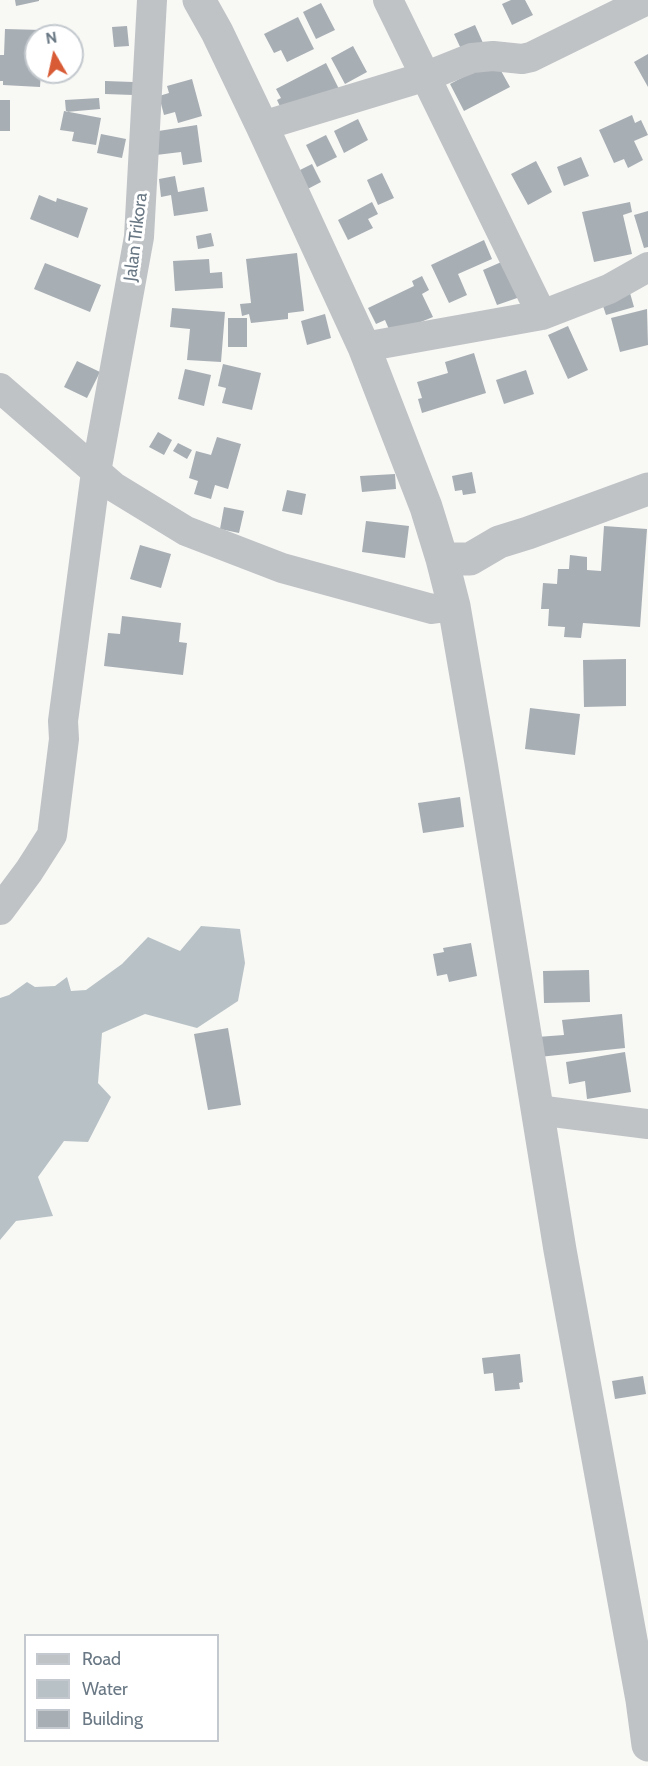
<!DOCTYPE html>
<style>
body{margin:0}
#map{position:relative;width:648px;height:1766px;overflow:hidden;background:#f8f8f5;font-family:Cabin,sans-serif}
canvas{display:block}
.legend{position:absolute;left:24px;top:1634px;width:195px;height:108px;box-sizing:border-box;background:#fff;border:2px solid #c3c9ce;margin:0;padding:8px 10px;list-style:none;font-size:18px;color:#697884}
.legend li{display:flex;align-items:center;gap:12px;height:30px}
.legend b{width:30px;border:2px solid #c3c9ce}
.north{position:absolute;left:24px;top:24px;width:60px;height:60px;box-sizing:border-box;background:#fff;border:2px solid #c3c9ce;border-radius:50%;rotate:351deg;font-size:16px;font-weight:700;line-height:24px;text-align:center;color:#697884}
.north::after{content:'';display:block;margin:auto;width:21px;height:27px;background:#d85b35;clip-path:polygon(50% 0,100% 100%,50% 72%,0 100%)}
</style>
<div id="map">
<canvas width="648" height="1766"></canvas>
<ul class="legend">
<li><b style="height:8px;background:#bfc3c6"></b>Road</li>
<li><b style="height:16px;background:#b8c2c6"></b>Water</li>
<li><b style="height:16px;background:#a7aeb4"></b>Building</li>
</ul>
<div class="north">N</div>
</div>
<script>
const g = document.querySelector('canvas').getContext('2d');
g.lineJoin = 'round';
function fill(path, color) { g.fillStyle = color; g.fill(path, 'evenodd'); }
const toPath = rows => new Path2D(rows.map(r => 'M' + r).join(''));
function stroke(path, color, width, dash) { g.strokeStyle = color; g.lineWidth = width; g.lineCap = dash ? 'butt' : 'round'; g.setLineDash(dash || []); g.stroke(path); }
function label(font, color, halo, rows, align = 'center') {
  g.font = font + ' Cabin,sans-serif'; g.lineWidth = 6; g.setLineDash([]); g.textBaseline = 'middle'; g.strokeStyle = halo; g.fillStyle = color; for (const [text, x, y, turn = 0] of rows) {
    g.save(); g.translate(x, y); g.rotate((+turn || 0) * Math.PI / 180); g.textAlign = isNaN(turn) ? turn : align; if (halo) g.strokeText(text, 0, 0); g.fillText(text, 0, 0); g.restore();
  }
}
fill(toPath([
 [201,926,240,929,245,963,238,1001,197,1028,145,1014,102,1033,98,1083,111,1097,88,1142,64,1141,38,1177,53,1216,16,1221,0,1240,0,998,9,995,27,982,35,987,55,986,67,977,71,991,86,990,122,964,148,937,180,951]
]), '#b8c2c6');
fill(toPath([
 [15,0,39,0,39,1,16,6],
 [511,0,525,0,533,15,512,25,502,4],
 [321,3,335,30,316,39,303,12],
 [298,17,314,49,287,62,281,50,274,53,264,34],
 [475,25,483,43,462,51,454,34],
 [127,26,129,46,114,47,112,27],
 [5,29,42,30,42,36,36,36,36,72,41,72,40,87,3,85,3,81,0,81,0,55,4,55],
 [353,46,367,72,345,84,331,58],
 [648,54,648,87,634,62],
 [495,60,510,87,464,111,450,84],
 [326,63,343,97,284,115,277,100,281,98,276,89],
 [192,79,202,116,178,123,175,112,164,115,159,96,169,93,167,86],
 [105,81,133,82,133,95,105,94],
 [99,98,100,109,66,112,65,100],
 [0,100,10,100,10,131,0,131],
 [64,111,101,118,96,145,72,141,74,132,60,130],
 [632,115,635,123,641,120,648,135,634,141,643,160,628,168,624,159,614,163,599,130],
 [358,119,368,140,344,153,334,131],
 [197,125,202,162,183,165,181,152,156,155,152,132],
 [101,134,126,139,122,158,97,153],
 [326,135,337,157,317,167,306,145],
 [581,157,589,176,564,186,557,167],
 [536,161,552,192,528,205,511,174],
 [312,164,321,182,302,192,292,174],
 [382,173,394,198,378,205,367,180],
 [175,176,178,192,204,187,208,211,174,216,171,195,161,197,159,179],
 [39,195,56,202,57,198,88,208,78,238,30,219],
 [372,202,378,214,368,219,373,228,348,240,338,220],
 [630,202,632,212,623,215,632,254,594,262,582,212],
 [648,211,648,247,644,248,634,215],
 [211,233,214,246,198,249,196,236],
 [484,240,492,259,458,274,467,295,449,303,431,265],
 [297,253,304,311,288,313,288,319,251,323,249,314,242,316,240,304,251,303,246,259],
 [209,259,210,273,222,272,223,288,175,291,173,261],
 [506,260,520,297,497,305,483,270],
 [45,263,101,285,90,312,34,289],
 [422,276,429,290,422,294,433,317,391,334,385,320,376,324,368,308,414,286,412,281],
 [630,293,634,307,606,315,601,300],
 [172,308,225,312,221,362,187,360,190,329,170,327],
 [647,309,648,345,620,352,611,318],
 [325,314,331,338,307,345,301,321],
 [228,318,247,318,247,347,228,347],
 [568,326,588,370,568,379,548,335],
 [474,353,486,393,422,413,418,399,422,398,417,382,448,373,445,362],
 [77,361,100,372,87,398,64,387],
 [223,364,261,373,252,410,222,403,226,388,218,386],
 [185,369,211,375,204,406,178,399],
 [526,370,534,394,504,404,496,380],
 [158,432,172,440,164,455,149,447],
 [217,437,241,444,228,489,215,485,211,499,194,494,198,481,189,478,196,451,211,455],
 [178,443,192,450,187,459,173,451],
 [472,472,476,493,463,495,462,490,455,491,452,476],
 [395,474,396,489,362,492,360,476],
 [287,490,306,494,302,515,282,511],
 [224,507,244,511,239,533,220,529],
 [366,521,409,526,405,558,362,552],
 [604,526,647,529,640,627,583,623,581,638,564,637,565,627,548,626,549,609,541,609,543,583,557,584,558,569,569,569,570,555,587,557,587,570,601,571],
 [140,545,171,554,161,588,130,579],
 [122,616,181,623,179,642,187,643,183,675,104,666,108,633,120,634],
 [626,659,626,706,584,707,583,660],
 [530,708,580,714,575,755,525,749],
 [460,797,464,827,423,833,418,803],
 [471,943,477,976,449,982,447,974,437,976,433,954,444,952,443,948],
 [589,970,590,1002,544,1003,543,971],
 [622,1014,625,1048,539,1057,537,1037,564,1035,562,1020],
 [228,1028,241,1105,208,1110,194,1034],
 [625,1052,631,1092,587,1099,585,1081,569,1084,566,1062],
 [520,1354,523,1382,519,1383,520,1389,495,1391,493,1373,484,1374,482,1358],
 [643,1376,646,1394,615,1399,612,1381]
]), '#a7aeb4');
stroke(toPath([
 [388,0,542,315],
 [262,126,427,76,472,58,493,56,522,59,531,57,647,0],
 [364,347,542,315,609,289,648,267],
 [0,388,114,487,186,531,282,568,432,609,454,606],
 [0,910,29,871,52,835,64,739,63,721,96,472,139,237,152,0],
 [537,1110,648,1124]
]), '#bfc3c6', 30);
stroke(toPath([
 [199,0,217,32,262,126,364,347,426,507,442,559,454,606,481,763,560,1250,642,1700,648,1745],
 [442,559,470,559,499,542,528,533,648,489]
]), '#bfc3c6', 33);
label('18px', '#697884', '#fff', [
 ["Jalan Trikora",136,237,-83]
]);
</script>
